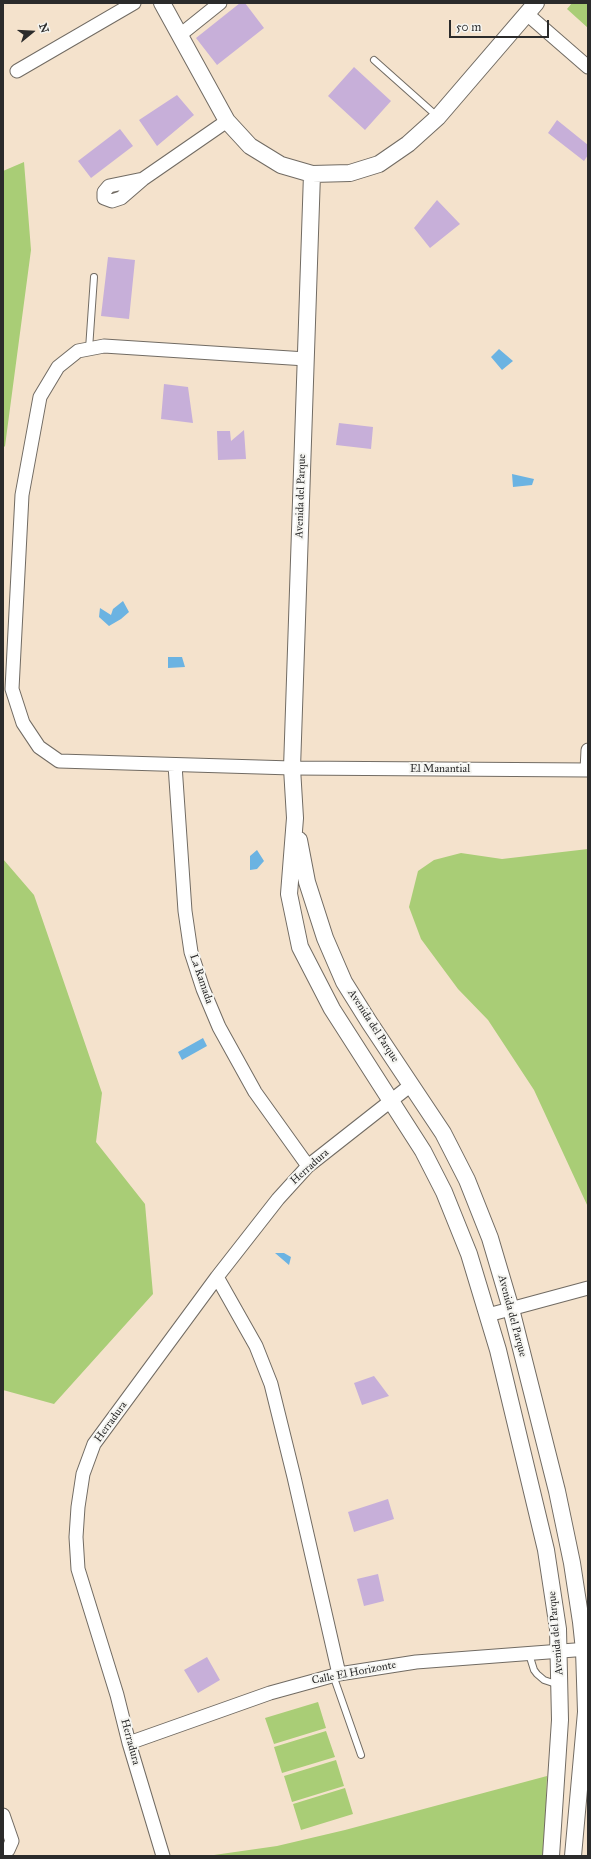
<!DOCTYPE html>
<style>
body{margin:0}
#map{position:relative;width:591px;height:1859px;overflow:hidden;background:#f4e2cc;font-family:"IM FELL Great Primer",serif}
canvas{display:block}
.frame{position:absolute;inset:0;border:4px solid #2b2b2b;pointer-events:none}
.north{position:absolute;left:12px;top:12px;width:40px;height:40px;-webkit-text-stroke:3px #f6f6f2;paint-order:stroke;rotate:72deg;font-size:11px;font-weight:700;line-height:16px;text-align:center;color:#2b2b2b}
.north::after{content:'';display:block;margin:auto;width:14px;height:18px;background:#2b2b2b;clip-path:polygon(50% 0,100% 100%,50% 72%,0 100%)}
.scale{position:absolute;left:449px;top:20px;width:100px;height:18px;box-sizing:border-box;border:2px solid #2b2b2b;border-top:0;padding-left:5px;font-size:12px;line-height:14px;white-space:nowrap;color:#2b2b2b;-webkit-text-stroke:3px #f6f6f2;paint-order:stroke}
</style>
<div id="map">
<canvas width="591" height="1859"></canvas>
<div class="frame"></div>
<div class="north">N</div>
<div class="scale">50 m</div>
</div>
<script>
const g = document.querySelector('canvas').getContext('2d');
g.lineJoin = 'round';
function fill(path, color) { g.fillStyle = color; g.fill(path, 'evenodd'); }
const toPath = rows => new Path2D(rows.map(r => 'M' + r).join(''));
function stroke(path, color, width, dash) { g.strokeStyle = color; g.lineWidth = width; g.lineCap = dash ? 'butt' : 'round'; g.setLineDash(dash || []); g.stroke(path); }
function label(font, color, halo, rows, align = 'center') {
  g.font = font + ' "IM FELL Great Primer",serif'; g.lineWidth = 4; g.setLineDash([]); g.textBaseline = 'middle'; g.strokeStyle = halo; g.fillStyle = color; for (const [text, x, y, turn = 0] of rows) {
    g.save(); g.translate(x, y); g.rotate((+turn || 0) * Math.PI / 180); g.textAlign = isNaN(turn) ? turn : align; if (halo) g.strokeText(text, 0, 0); g.fillText(text, 0, 0); g.restore();
  }
}
fill(toPath([
 [572,3,588,3,588,28,567,9],
 [24,162,31,250,5,446,3,448,3,171],
 [588,849,588,1207,534,1090,488,1020,458,989,421,939,409,907,418,871,434,860,461,853,502,859],
 [3,859,34,895,102,1093,96,1142,145,1204,153,1294,54,1404,3,1390],
 [318,1702,326,1728,274,1744,265,1718],
 [326,1731,335,1757,282,1773,274,1747],
 [336,1760,344,1786,292,1802,284,1776],
 [547,1776,544,1856,207,1856,277,1846,345,1830],
 [345,1788,353,1814,301,1830,293,1804]
]), '#a9cd76');
fill(toPath([
 [499,349,513,361,502,370,491,357],
 [512,474,534,479,532,485,513,487],
 [123,601,129,612,121,619,109,626,99,617,100,608,111,615,113,609],
 [168,657,182,657,185,667,168,668],
 [257,850,264,861,257,869,250,870,250,856],
 [203,1038,207,1046,182,1060,178,1052],
 [275,1253,284,1253,291,1257,289,1265]
]), '#6bb3e2');
fill(toPath([
 [240,3,245,3,264,28,217,65,196,38],
 [354,67,391,101,365,130,328,96],
 [177,95,194,115,157,146,139,120],
 [557,120,588,145,588,155,584,161,548,133],
 [120,129,133,146,91,178,78,161],
 [437,200,460,224,430,248,414,228],
 [108,257,135,260,129,319,101,316],
 [164,384,188,387,193,423,161,419],
 [339,423,373,427,371,449,336,445],
 [244,430,246,459,218,460,217,431,230,431,231,441],
 [374,1376,389,1396,362,1405,354,1383],
 [388,1499,394,1519,354,1532,348,1512],
 [378,1574,384,1601,364,1606,357,1579],
 [207,1657,220,1680,198,1693,184,1670]
]), '#c7afd9');
const service = toPath([
 [374,60,438,117],
 [89,349,94,277],
 [529,1654,534,1670,537,1674,544,1680,559,1685],
 [333,1675,361,1755]
]);
const minor = toPath([
 [527,14,588,67],
 [180,35,220,3],
 [17,71,134,3],
 [143,179,109,186,104,192,104,198,112,201,121,198,143,179,227,121],
 [306,359,104,346,78,351,58,367,40,397,22,495,12,689,23,723,39,747,59,761,292,768,588,770],
 [175,765,185,911,191,952,203,989,219,1027,255,1092,308,1166],
 [587,770,588,750],
 [217,1277,256,1346,271,1384,294,1477,339,1674],
 [488,1315,588,1288],
 [129,1743,270,1693,339,1674,416,1662,588,1649],
 [3,1815,12,1841,8,1850,3,1854],
 [163,1856,129,1743,117,1695,78,1569,76,1537,78,1507,83,1474,94,1444,217,1277,278,1199,308,1166,411,1085]
]);
const tertiary = toPath([
 [162,3,227,121,250,146,281,165,312,174,350,173,379,164,408,144,438,117,536,3],
 [312,174,292,768,295,818,289,894,300,947,332,1009,423,1151,444,1192,469,1254,498,1350,546,1550,558,1629,560,1720,551,1856],
 [299,840,307,882,325,938,344,982,369,1022,443,1133,467,1180,490,1238,511,1309,557,1491,572,1563,581,1622,584,1650,586,1712,573,1856]
]);
stroke(service, '#716b63', 8);
stroke(minor, '#716b63', 15);
stroke(tertiary, '#716b63', 18);
stroke(service, '#fff', 6);
stroke(minor, '#fff', 13);
stroke(tertiary, '#fff', 16);
label('11px', '#2b2b2b', '#f6f6f2', [
 ["Avenida del Parque",301,496,-88],
 ["El Manantial",440,769],
 ["La Ramada",201,979,71],
 ["Avenida del Parque",373,1026,57],
 ["Herradura",310,1167,-42],
 ["Avenida del Parque",512,1316,75],
 ["Herradura",111,1422,-54],
 ["Avenida del Parque",556,1633,-95],
 ["Calle El Horizonte",354,1673,-11],
 ["Herradura",130,1742,75]
]);
</script>
